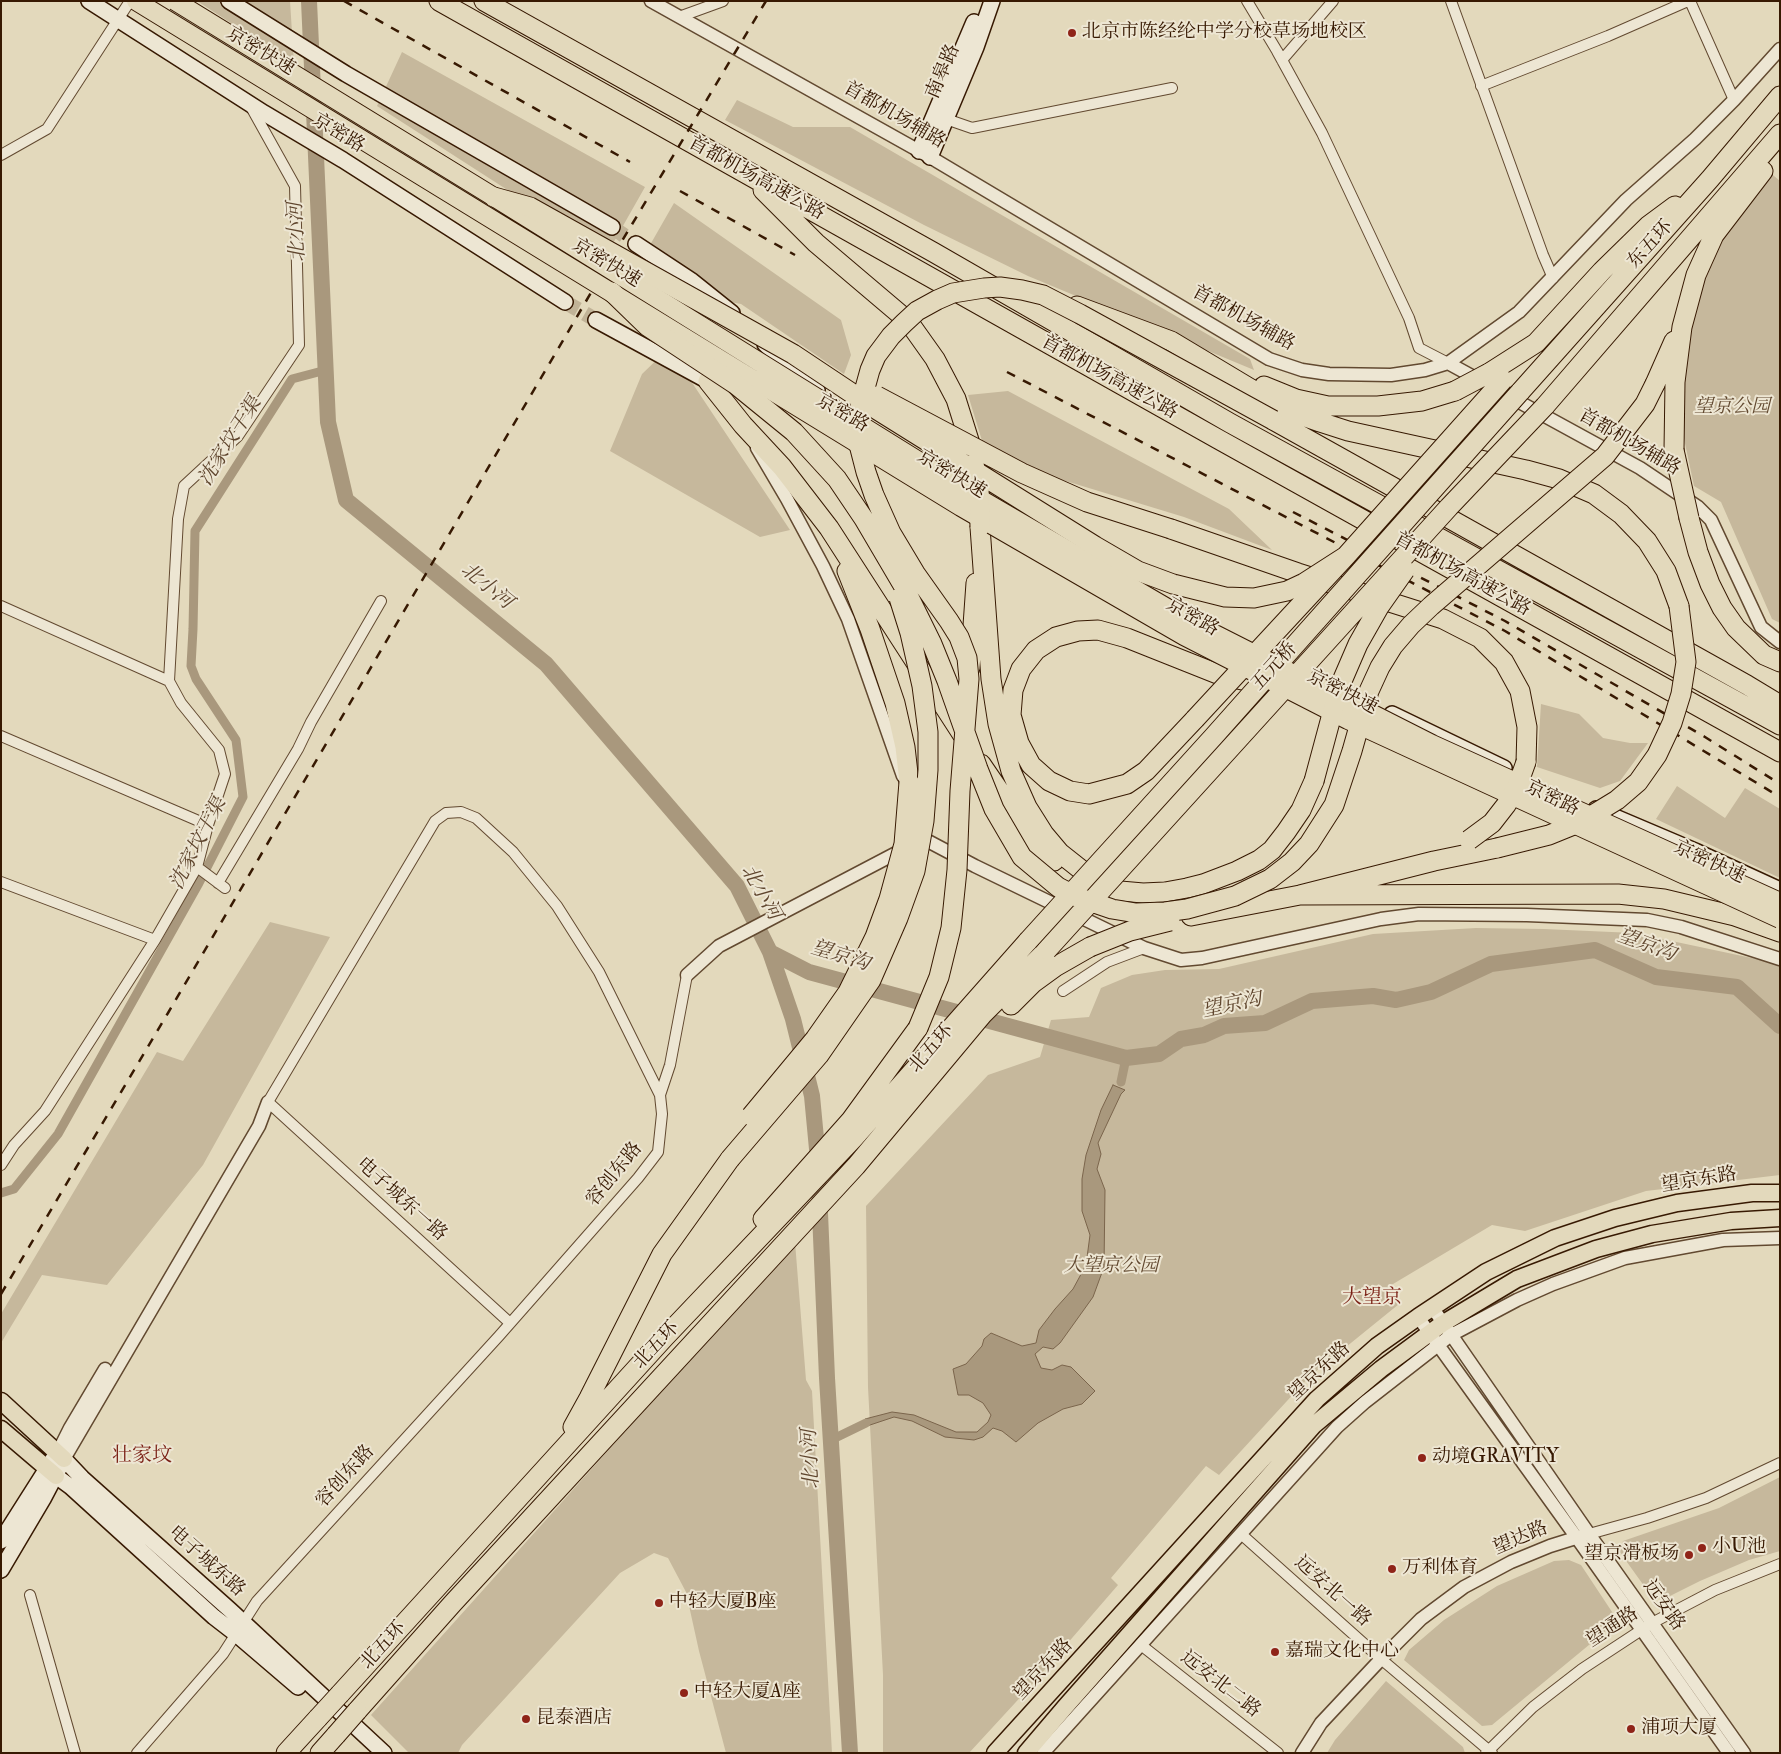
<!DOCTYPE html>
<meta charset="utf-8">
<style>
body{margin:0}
#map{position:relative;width:1781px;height:1754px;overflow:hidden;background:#e3d9bc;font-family:"IM FELL Double Pica",serif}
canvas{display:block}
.frame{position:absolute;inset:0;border:2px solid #371902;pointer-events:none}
</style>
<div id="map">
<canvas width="1781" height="1754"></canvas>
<div class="frame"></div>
</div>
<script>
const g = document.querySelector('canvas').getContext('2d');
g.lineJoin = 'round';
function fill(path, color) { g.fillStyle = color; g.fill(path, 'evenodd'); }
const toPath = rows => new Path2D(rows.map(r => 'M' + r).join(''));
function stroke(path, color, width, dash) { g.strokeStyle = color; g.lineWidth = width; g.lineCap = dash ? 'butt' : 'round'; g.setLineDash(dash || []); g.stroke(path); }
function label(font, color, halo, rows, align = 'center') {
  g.font = font + ' "IM FELL Double Pica","Noto Serif SC",serif'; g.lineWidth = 4; g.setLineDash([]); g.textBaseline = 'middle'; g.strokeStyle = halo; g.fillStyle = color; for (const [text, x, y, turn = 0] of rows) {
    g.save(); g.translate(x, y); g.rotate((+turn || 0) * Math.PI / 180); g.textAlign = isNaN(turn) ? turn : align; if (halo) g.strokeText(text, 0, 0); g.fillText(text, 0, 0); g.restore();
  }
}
fill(toPath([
 [197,1,290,1,294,64],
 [402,52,645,187,607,254,377,106],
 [737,100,793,127,850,127,1250,359,1254,370,1028,276,924,225,725,120],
 [1768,171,1780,181,1780,623,1772,619,1721,502,1694,486,1683,434,1684,382,1690,327,1703,282,1722,237],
 [674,203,841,320,851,355,844,374,741,304,688,294,638,266],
 [669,348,790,530,760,537,610,451,642,374],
 [1008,391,1229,509,1272,550,1184,517,987,457,968,395],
 [1541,704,1579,714,1603,738,1630,743,1648,743,1620,781,1600,788,1537,767],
 [1677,786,1725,818,1745,788,1780,809,1780,878,1656,819],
 [270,922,330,937,203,1165,107,1285,42,1275,1,1343,1,1314,157,1052,183,1061],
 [1476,928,1544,929,1634,933,1780,964,1780,1175,1646,1191,1525,1231,1492,1225,1388,1287,1399,1304,1309,1377,1219,1475,1206,1466,1111,1578,1118,1585,1027,1690,969,1753,883,1753,883,1675,868,1387,866,1206,988,1075,1040,1057,1051,1020,1089,1017,1101,988,1132,975,1165,970,1219,969,1373,934],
 [795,1242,806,1380,812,1391,832,1753,726,1753,699,1651,686,1592,668,1558,654,1553,620,1573,462,1745,458,1753,409,1753,371,1715],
 [1780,1477,1780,1551,1749,1560,1700,1581,1664,1599,1652,1597,1619,1551,1623,1541,1719,1508],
 [1569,1560,1581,1565,1618,1621,1492,1725,1482,1726,1404,1660,1409,1650,1444,1620,1497,1586,1554,1561],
 [1386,1681,1463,1747,1465,1753,1327,1753,1335,1740]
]), '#c6b89c');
const water = toPath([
 [1113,1085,1125,1090,1121,1094,1098,1143,1101,1154,1097,1169,1105,1190,1104,1267,1093,1297,1060,1343,1053,1349,1043,1347,1035,1354,1041,1368,1052,1370,1062,1365,1071,1367,1095,1391,1082,1404,1063,1409,1038,1423,1016,1442,1002,1431,993,1428,983,1437,974,1440,945,1437,912,1421,894,1417,867,1426,865,1419,892,1412,914,1415,956,1432,977,1432,988,1422,991,1415,983,1403,969,1395,958,1395,953,1369,966,1364,982,1346,984,1339,991,1333,1022,1346,1036,1343,1039,1330,1055,1309,1073,1289,1086,1265,1090,1235,1082,1211,1082,1179,1086,1155,1101,1110,1113,1085]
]);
fill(water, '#a9987d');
stroke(water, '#7b654c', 1);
stroke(toPath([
 [1121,1082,1126,1058],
 [1,1193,14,1189,58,1134,199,883,243,797,236,740,196,679,191,666,193,629,195,531,292,379,326,370],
 [831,1440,866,1423]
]), '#a9987d', 9);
stroke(toPath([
 [309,1,328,422,346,500,546,664,737,886,770,952,793,1019,812,1096,817,1149],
 [770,952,809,972,1126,1058,1159,1054,1181,1039,1204,1035,1224,1026,1265,1023,1312,1001,1373,996,1396,1000,1431,992,1491,964,1595,950,1656,977,1737,987,1780,1026],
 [818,1166,827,1378,850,1753]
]), '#a9987d', 16);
stroke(toPath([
 [612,227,636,244],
 [565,302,596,320]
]), '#c1b397', 15, [15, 8]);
const minor = toPath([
 [1247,1,1277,51,1322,133,1409,318,1419,348,1448,363],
 [1451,1,1543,255,1553,278],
 [1690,1,1734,100],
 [679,17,723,1],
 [1282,60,1333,1],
 [1481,86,1608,36,1688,1],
 [946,119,972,128,1172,88],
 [1,155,47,129,130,1],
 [1,606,169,681],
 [1,736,208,825],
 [197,867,225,888],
 [1,882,155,940,197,867,208,825,225,774,219,750,181,703,169,681,178,519,184,486,238,436,299,345,295,186,251,107],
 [218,883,298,749,311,722,381,601],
 [1063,991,1107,962,1144,948],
 [660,1095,670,1065,687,975],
 [1,1165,14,1145,45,1111,155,940],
 [1241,1534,1381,1659,1492,1753],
 [1589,1534,1647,1518,1706,1498,1780,1463],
 [30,1595,75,1753],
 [1141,1645,1278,1753],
 [137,1753,223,1654,257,1601,499,1336,638,1178,658,1152,662,1114,660,1095,599,972,557,906,513,852,476,818,461,812,446,813,435,821,268,1102,510,1323],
 [1486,1753,1533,1707,1582,1669,1652,1623,1715,1590,1780,1564]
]);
const tertiary = toPath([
 [651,1,930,157,1269,359,1302,370,1329,374,1391,375,1425,370,1448,363,1640,468,1698,507,1711,520,1761,627,1780,642],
 [1448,363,1519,312,1626,200,1695,139,1734,100,1780,49],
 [757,448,787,499,823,566,848,619,903,776],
 [921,828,924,839,975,866,1144,948,1181,960,1202,958,1381,919,1419,914,1527,915,1647,920,1681,927,1780,959],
 [687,975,719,946,904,849],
 [1432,1307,1589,1534,1744,1753],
 [1418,1317,1577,1538,1729,1753],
 [58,1452,70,1428,105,1369],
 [64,1459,259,1126,268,1102],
 [1043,1753,1337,1427,1365,1402,1451,1335,1517,1300,1553,1284,1625,1258,1723,1240,1780,1238],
 [1302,1753,1321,1723,1381,1659,1421,1619,1464,1587,1511,1562,1550,1546,1582,1536]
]);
const secondary = toPath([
 [89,1,264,113,343,160,565,302],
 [229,1,346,74,612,227],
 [919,151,974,22],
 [930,157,976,47,992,1],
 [636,244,692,281,732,313],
 [596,320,708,381,719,384],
 [765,344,801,378,817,390],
 [1392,714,1504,768],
 [1596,809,1695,851,1780,890],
 [56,1476,71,1487,214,1617,236,1634,298,1687],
 [1,1541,53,1459],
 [1,1570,43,1499,64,1459,82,1478,230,1610,384,1753]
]);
const primary = toPath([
 [1,1401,64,1459],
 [1,1429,56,1476],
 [995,1753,1317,1399,1377,1346,1418,1317,1486,1272,1555,1238,1615,1218,1677,1203,1752,1193,1780,1193],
 [1026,1753,1066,1706,1314,1425,1381,1369,1442,1324,1517,1279,1596,1249,1652,1234,1731,1221,1780,1218]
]);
const motorway = toPath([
 [439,1,1218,439,1780,752],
 [484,1,933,252,1230,423,1780,725],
 [763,190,816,243,908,321,935,359,956,399,972,450],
 [1077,306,1171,341,1286,410,1320,422,1348,431,1526,470,1559,479,1594,494,1621,514,1647,541,1666,571,1679,606],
 [1489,373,1536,343,1602,271,1648,226,1675,206],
 [708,381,743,425,782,467,829,528,962,734],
 [1655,384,1674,341],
 [1264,386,1296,399,1328,406,1378,406,1422,401,1455,391],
 [1520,392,1710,179,1780,96],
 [1545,406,1780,134],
 [1273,420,1747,685,1780,705],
 [1674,450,1675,382,1682,327,1696,275,1714,235,1763,171],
 [1689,518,1698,552,1710,584,1722,608,1736,628,1764,655,1780,662],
 [980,527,991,679,998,724,1011,771,1027,807,1044,834,1060,853,1084,872,1109,890,1143,893,1165,892,1187,888,1203,884,1237,871,1259,860,1272,850,1286,832,1301,810,1314,781],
 [1171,529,1298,573,1443,619,1480,638,1504,662,1520,691,1527,727,1526,762],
 [847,571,870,629,895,703,905,747,909,782],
 [970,668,976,583],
 [1195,719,1146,771,1127,784,1089,794,1070,791,1049,781,1031,765,1019,743,1011,715,1013,690,1021,669,1036,650,1056,637,1078,631,1098,630,1127,638,1220,675,1269,686],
 [981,764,1035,843,1054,861],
 [1300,895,1618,894,1664,899,1735,916,1780,932],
 [1191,916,1300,895,1434,861,1497,848],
 [1011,1005,1033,983,1055,967,1090,947],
 [763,1219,851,1120,918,1028],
 [573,1427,589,1398,662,1254,730,1159],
 [340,1694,664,1338,853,1139,1028,941],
 [357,1711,453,1603,856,1166,983,1014,1047,950],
 [286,1753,318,1718],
 [320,1753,336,1735]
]);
stroke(minor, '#624930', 12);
stroke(tertiary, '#624930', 15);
stroke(secondary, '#371902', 18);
stroke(primary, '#371902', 19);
stroke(motorway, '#371902', 21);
stroke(minor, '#ede6d3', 10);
stroke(tertiary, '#ede6d3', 12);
stroke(secondary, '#ede6d3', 15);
stroke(primary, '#e3d9bc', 16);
stroke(motorway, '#e3d9bc', 19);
stroke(toPath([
 [344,1,630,162],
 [680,191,795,255],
 [1007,372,1505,631,1780,797],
 [1293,512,1505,621,1705,737,1780,784],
 [1,1294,168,1013,592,291,766,1]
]), '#371902', 2.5, [9, 9]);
const trunkBridge = toPath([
 [136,1,961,507,1184,636,1348,720,1780,919],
 [175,1,494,197,970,493,1193,623,1432,744,1780,902]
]);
const motorwayBridge = toPath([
 [494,197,530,207,793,354,871,406,1095,546,1138,571,1173,584,1225,597,1254,598,1287,591,1304,583,1346,556],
 [612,292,647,326,735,384,794,432,837,479,864,519,904,587,932,644,947,681,978,769,994,809,1022,857,1058,887,1077,897,1112,909,1136,913,1165,912,1187,909,1235,896,1270,879,1292,862,1309,844,1334,805,1352,751,1369,691,1380,667,1393,646,1411,625,1431,606,1605,456,1645,404,1655,384],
 [1455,391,1489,373],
 [877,396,1022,473,1087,502,1171,529],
 [1674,450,1689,518],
 [974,464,979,488,980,527],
 [1195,719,1346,556,1503,380],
 [1314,781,1339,688,1358,644,1379,607,1405,570],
 [1469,840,1492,823,1506,805,1517,787,1526,762],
 [1497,848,1549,835,1581,822,1617,800,1638,782,1657,755,1672,723,1681,694,1686,662,1679,606],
 [1028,941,1214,736,1520,392],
 [1090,947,1130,931,1170,921],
 [1047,950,1449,507,1545,406],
 [918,1028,939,977,951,928,957,870,960,791,969,679,967,658,959,637,949,621,915,573,891,533,874,495,866,472,858,441,860,406,870,370,876,356,891,336,904,323,917,311,937,300,953,293,984,288,1000,287,1022,290,1043,295,1080,314,1273,420],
 [751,1116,815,1039,848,992,875,937,889,899,904,844,909,782],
 [730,1159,819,1055,871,980,898,918,915,871,924,821,928,770,928,732,922,686,910,633,899,598],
 [318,1718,340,1694],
 [336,1735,357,1711]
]);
stroke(trunkBridge, '#371902', 20, []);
stroke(motorwayBridge, '#371902', 21, []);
stroke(trunkBridge, '#e3d9bc', 18);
stroke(motorwayBridge, '#e3d9bc', 19);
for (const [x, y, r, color] of [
 [1072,33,5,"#8f2418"],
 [1422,1458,5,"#8f2418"],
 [1702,1548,5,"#8f2418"],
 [1689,1555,5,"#8f2418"],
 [1392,1569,5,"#8f2418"],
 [659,1603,5,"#8f2418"],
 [1275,1652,5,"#8f2418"],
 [684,1693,5,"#8f2418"],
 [526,1719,5,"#8f2418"],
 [1631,1729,5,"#8f2418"]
]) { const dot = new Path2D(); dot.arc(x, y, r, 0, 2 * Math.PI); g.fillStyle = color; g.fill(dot); stroke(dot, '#ede6d3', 2); }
label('19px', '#371902', '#ede6d3', [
 ["北京市陈经纶中学分校草场地校区",1082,33],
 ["动境GRAVITY",1432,1458],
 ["小U池",1712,1548],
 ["望京滑板场",1679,1555,"right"],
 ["万利体育",1402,1569],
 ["中轻大厦B座",669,1603],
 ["嘉瑞文化中心",1285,1652],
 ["中轻大厦A座",694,1693],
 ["昆泰酒店",536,1719],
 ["浦项大厦",1641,1729]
], 'left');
label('19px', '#371902', '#ede6d3', [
 ["京密快速",260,52,31],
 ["南皋路",944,72,-67],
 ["首都机场辅路",894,116,30],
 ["京密路",338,134,31],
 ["首都机场高速公路",756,179,29],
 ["东五环",1651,245,-48],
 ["京密快速",606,264,31],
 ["首都机场辅路",1243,319,29],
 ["首都机场高速公路",1109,378,29],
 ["京密路",842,414,30],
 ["首都机场辅路",1629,443,30],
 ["京密快速",951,475,31],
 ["首都机场高速公路",1462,575,29],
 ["京密路",1192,618,30],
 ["五元桥",1275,667,-48],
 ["京密快速",1342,693,27],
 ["京密路",1552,799,26],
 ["京密快速",1709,863,25],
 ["北五环",932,1049,-49],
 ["容创东路",615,1175,-51],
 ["望京东路",1699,1181,-9],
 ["电子城东一路",401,1200,42],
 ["北五环",657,1346,-47],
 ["望京东路",1320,1372,-43],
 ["容创东路",346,1477,-48],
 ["望达路",1521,1539,-23],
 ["电子城东路",206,1562,42],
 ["远安北一路",1332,1592,42],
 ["远安路",1663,1606,55],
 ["望通路",1613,1628,-33],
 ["北五环",384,1646,-48],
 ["望京东路",1044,1670,-47],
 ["远安北二路",1220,1685,38]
]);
label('italic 19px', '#624930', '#ede6d3', [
 ["望京公园",1732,408],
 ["大望京公园",1111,1267]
]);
label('italic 20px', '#5f452d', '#ede6d3', [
 ["北小河",298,232,-93],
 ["沈家坟干渠",231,442,-58],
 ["北小河",486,587,39],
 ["沈家坟干渠",199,844,-63],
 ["北小河",760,893,60],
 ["望京沟",1646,946,20],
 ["望京沟",840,957,17],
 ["望京沟",1232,1006,-12],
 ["北小河",812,1459,-93]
]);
label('20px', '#7a1f14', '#ede6d3', [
 ["大望京",1372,1299],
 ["壮家坟",142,1457]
]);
</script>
